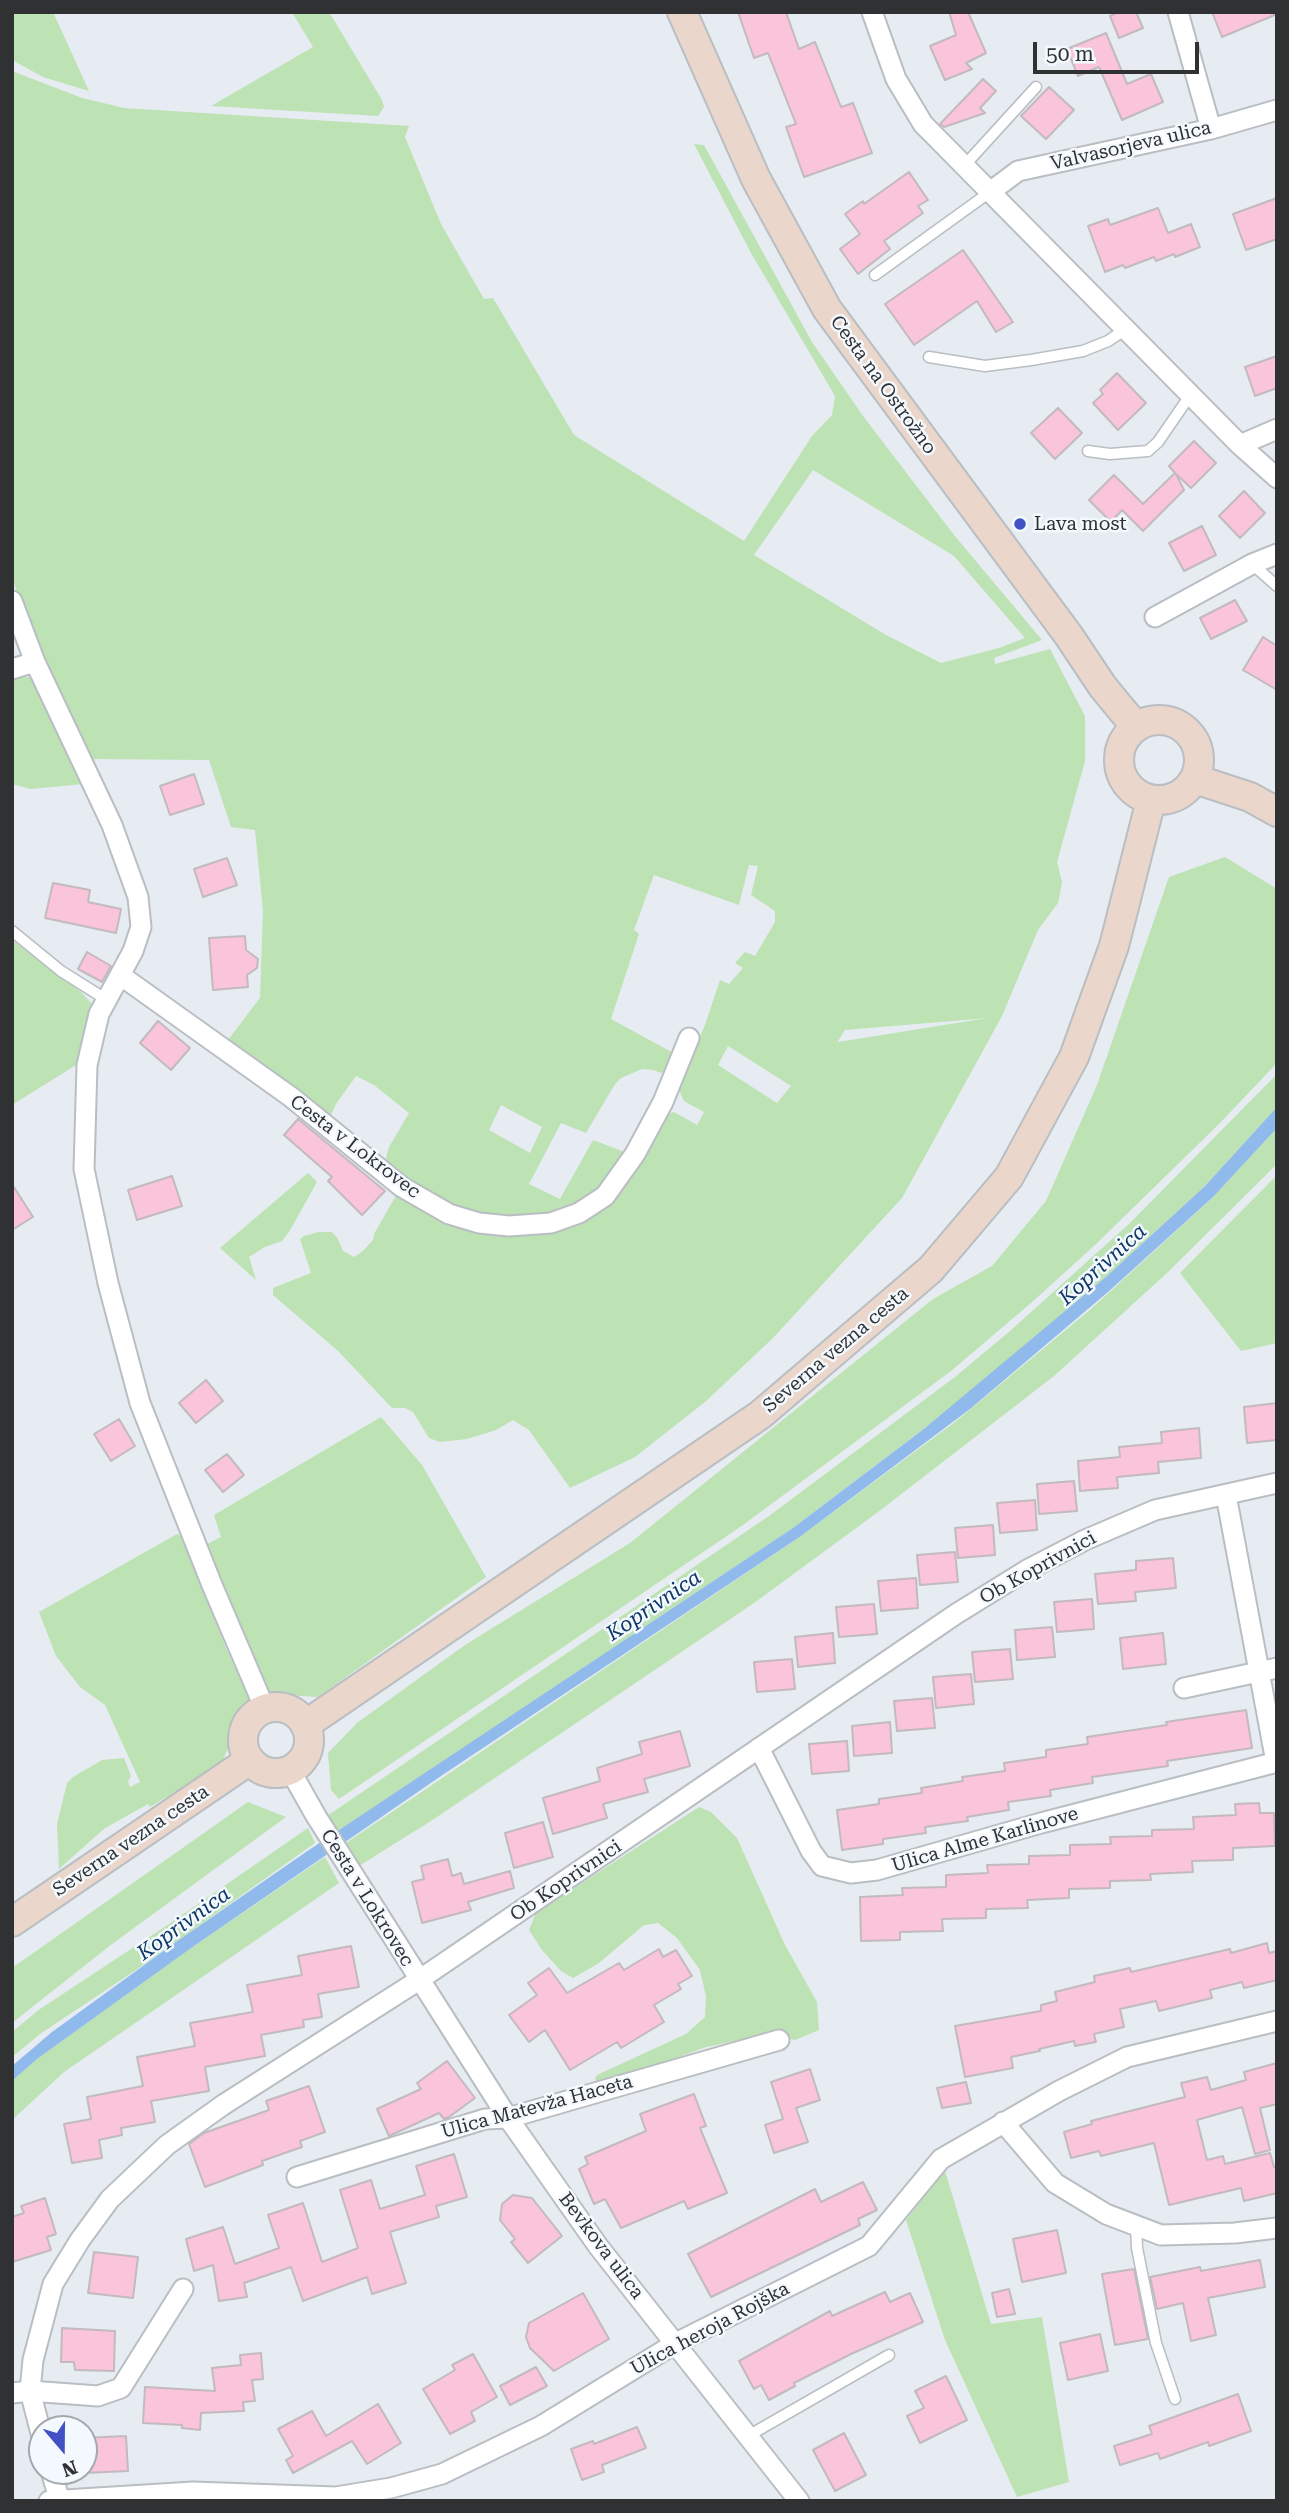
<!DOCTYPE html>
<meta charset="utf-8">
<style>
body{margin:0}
#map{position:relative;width:1289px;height:2513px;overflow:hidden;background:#e6ecf1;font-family:"Roboto Serif",serif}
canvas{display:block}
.frame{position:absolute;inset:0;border:14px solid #2f3133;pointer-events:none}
.north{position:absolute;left:28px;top:2415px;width:70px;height:70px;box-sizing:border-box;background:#f3f9fe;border:2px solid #a5a9ad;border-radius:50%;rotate:160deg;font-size:19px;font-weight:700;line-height:28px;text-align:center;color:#2f3133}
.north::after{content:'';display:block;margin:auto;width:24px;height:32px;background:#4151c4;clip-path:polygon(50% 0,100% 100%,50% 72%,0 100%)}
.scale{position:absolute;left:1033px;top:42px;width:166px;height:32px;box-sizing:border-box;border:4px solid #2f3133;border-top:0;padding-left:9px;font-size:21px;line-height:24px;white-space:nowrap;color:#2f3133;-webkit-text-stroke:5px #f3f9fe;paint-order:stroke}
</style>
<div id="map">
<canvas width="1289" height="2513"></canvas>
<div class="frame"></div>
<div class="north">N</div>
<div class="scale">50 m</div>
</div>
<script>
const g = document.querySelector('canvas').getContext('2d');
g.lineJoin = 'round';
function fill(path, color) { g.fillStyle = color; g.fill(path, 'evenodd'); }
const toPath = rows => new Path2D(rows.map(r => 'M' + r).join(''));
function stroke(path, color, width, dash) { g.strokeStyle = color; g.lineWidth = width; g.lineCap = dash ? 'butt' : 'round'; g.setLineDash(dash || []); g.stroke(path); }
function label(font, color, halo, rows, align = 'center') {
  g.font = font + ' "Roboto Serif",serif'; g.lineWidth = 5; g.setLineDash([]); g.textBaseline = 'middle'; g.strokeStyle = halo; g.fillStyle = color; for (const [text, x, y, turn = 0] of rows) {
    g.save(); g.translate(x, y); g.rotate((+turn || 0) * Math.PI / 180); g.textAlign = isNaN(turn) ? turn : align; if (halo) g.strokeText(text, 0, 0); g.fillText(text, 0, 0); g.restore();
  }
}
fill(toPath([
 [12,12,53,12,89,91,43,77,12,60],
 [292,12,329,12,382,100,384,107,378,116,211,106,313,47],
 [12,71,82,98,124,108,409,126,405,137,441,224,484,299,493,298,574,435,744,541,812,436,832,415,835,396,751,253,694,144,704,145,812,342,863,416,954,535,1042,640,994,658,995,664,1050,649,1085,716,1085,761,1057,862,1062,882,1058,903,1038,930,1002,1016,902,1198,773,1338,705,1402,635,1457,570,1488,529,1430,513,1420,496,1430,467,1439,440,1442,429,1438,413,1412,405,1408,392,1408,338,1351,273,1295,273,1288,311,1273,300,1239,304,1236,319,1232,332,1232,338,1239,343,1251,354,1257,363,1251,373,1240,374,1234,398,1192,446,1217,581,1217,660,1116,674,1112,697,1125,704,1112,684,1101,679,1090,681,1079,705,1025,720,980,729,984,743,968,735,963,745,952,755,956,775,922,775,911,751,895,758,866,749,865,739,905,654,875,634,930,639,934,611,1019,677,1055,668,1069,661,1073,653,1070,642,1069,621,1078,615,1084,586,1133,561,1123,529,1184,560,1199,593,1140,627,1153,597,1194,559,1213,493,1216,470,1213,455,1208,384,1165,389,1147,409,1113,374,1085,356,1076,336,1104,328,1122,224,1045,260,998,263,911,255,830,231,827,209,760,91,759,42,661,12,578],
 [813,470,954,556,1025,638,999,648,941,663,886,635,754,555],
 [988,1018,838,1042,838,1041,845,1030],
 [728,1046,791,1086,777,1103,718,1065],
 [501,1105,542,1127,530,1153,489,1130],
 [32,677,57,730,84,784,30,789,12,784,12,678],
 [1225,857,1277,889,1277,1063,1219,1124,1095,1245,1031,1303,951,1371,743,1525,339,1799,331,1790,328,1753,357,1723,465,1645,630,1543,933,1299,992,1266,1046,1201,1097,1085,1169,877],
 [12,940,81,992,91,1003,91,1013,76,1065,12,1105],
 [1277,1074,1277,1107,1205,1186,1107,1276,947,1411,793,1528,338,1831,327,1816,769,1516,955,1377,1010,1331,1130,1223],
 [1277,1128,1277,1164,1167,1273,1054,1376,882,1509,754,1603,434,1819,359,1866,346,1843,801,1536,955,1422,1091,1309,1210,1200],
 [308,1173,317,1182,289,1232,282,1241,265,1247,249,1257,256,1280,220,1248],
 [1277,1175,1277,1343,1241,1351,1180,1273],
 [381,1417,422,1465,486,1577,318,1697,265,1694,207,1544,221,1537,214,1515],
 [177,1534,182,1536,226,1648,250,1701,221,1764,150,1807,148,1804,105,1828,59,1869,57,1824,67,1783,73,1777,102,1760,124,1758,131,1776,128,1781,130,1787,140,1782,105,1705,80,1687,56,1656,39,1612],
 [248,1802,286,1817,112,1944,12,2023,12,1968],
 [699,1807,711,1812,737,1838,785,1945,817,2002,819,2030,795,2040,769,2034,706,2047,637,2072,604,2082,596,2082,595,2079,597,2075,686,2034,705,2017,706,1996,700,1970,677,1938,658,1923,644,1925,599,1963,573,1978,561,1971,542,1950,529,1930,536,1913],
 [308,1828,315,1843,145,1964,40,2034,12,2057,12,2032,40,2009,169,1924],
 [325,1857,339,1883,64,2072,12,2120,12,2081,37,2059,194,1946],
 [945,2171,991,2324,1042,2317,1069,2482,1017,2497,945,2340,906,2220]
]), '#bde2b3');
fill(toPath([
 [1277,1107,1277,1128,1213,1197,1108,1292,970,1409,801,1536,441,1776,194,1946,37,2059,12,2081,12,2066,52,2032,176,1942,306,1852,793,1528,925,1428,1107,1276,1205,1186]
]), '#91baec');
const building = toPath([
 [738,12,786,12,799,49,815,42,841,107,853,103,872,153,804,177,786,127,796,124,768,53,754,58,738,12],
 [949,12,968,12,986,53,966,63,972,69,945,80,930,46,956,35,949,12],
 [1119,12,1136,12,1143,28,1119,38,1110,16,1119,12],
 [1212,12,1277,12,1277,14,1222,37,1212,12],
 [1106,33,1127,84,1151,74,1163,102,1122,120,1099,67,1078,76,1067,49,1106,33],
 [983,79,996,91,980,108,985,113,944,127,940,124,983,79],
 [1049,87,1074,110,1046,139,1021,116,1049,87],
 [909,172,928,200,918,206,923,213,884,241,890,249,858,274,840,249,860,234,845,214,863,201,864,204,909,172],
 [1277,198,1277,239,1246,250,1233,214,1277,198],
 [1158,208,1168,233,1191,224,1200,247,1175,257,1174,254,1156,261,1154,257,1125,268,1123,265,1105,272,1088,226,1108,219,1110,225,1158,208],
 [963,250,1013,322,996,332,977,301,914,345,885,304,963,250],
 [1277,356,1277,388,1255,396,1245,367,1277,356],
 [1117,373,1146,403,1118,430,1093,403,1103,394,1100,390,1117,373],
 [1058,408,1082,433,1055,459,1031,433,1058,408],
 [1194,441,1216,463,1191,488,1176,474,1184,490,1143,531,1122,510,1111,522,1089,500,1114,475,1143,504,1175,473,1169,466,1194,441],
 [1244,491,1265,513,1240,538,1219,516,1244,491],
 [1202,526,1216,555,1184,571,1169,543,1202,526],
 [1235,600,1247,621,1211,639,1200,618,1235,600],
 [1263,637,1277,646,1277,690,1243,670,1263,637],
 [194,774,204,804,170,815,160,786,194,774],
 [227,858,237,885,203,897,194,869,227,858],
 [53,883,90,890,88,902,121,909,116,933,45,918,53,883],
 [245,936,246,950,258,959,257,968,247,975,248,987,213,990,209,938,245,936],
 [87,952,111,966,102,982,78,969,87,952],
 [158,1021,190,1048,171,1070,140,1043,158,1021],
 [298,1119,385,1191,362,1215,328,1181,332,1177,284,1135,298,1119],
 [172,1176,182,1206,137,1220,128,1190,172,1176],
 [12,1184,33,1217,12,1230,12,1184],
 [206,1380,223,1401,196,1423,179,1403,206,1380],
 [1277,1403,1277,1440,1247,1443,1244,1407,1277,1403],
 [119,1419,135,1446,111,1461,94,1434,119,1419],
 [1199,1428,1201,1458,1158,1462,1159,1473,1117,1477,1118,1488,1080,1491,1078,1461,1120,1457,1119,1447,1162,1443,1161,1432,1199,1428],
 [227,1454,244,1475,223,1492,205,1470,227,1454],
 [1074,1481,1077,1511,1039,1514,1037,1484,1074,1481],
 [1035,1500,1037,1530,1000,1533,997,1503,1035,1500],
 [993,1525,995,1555,958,1558,955,1528,993,1525],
 [955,1552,958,1582,920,1585,917,1555,955,1552],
 [1173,1558,1176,1588,1135,1592,1136,1601,1098,1604,1095,1574,1136,1570,1136,1561,1173,1558],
 [916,1578,918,1608,881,1611,878,1581,916,1578],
 [1092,1599,1094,1629,1057,1632,1054,1602,1092,1599],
 [874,1604,877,1634,839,1637,836,1607,874,1604],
 [1052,1627,1055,1657,1017,1660,1015,1630,1052,1627],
 [833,1633,835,1663,798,1667,795,1637,833,1633],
 [1163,1633,1166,1664,1123,1669,1120,1638,1163,1633],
 [1010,1649,1013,1679,975,1682,972,1652,1010,1649],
 [792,1659,795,1689,757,1692,754,1662,792,1659],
 [971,1674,974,1704,936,1708,933,1677,971,1674],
 [932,1698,935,1728,897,1731,894,1701,932,1698],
 [1246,1710,1252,1748,1167,1761,1168,1766,1092,1777,1093,1783,1050,1790,1051,1796,1008,1802,1009,1810,967,1817,968,1821,925,1827,926,1833,883,1839,883,1844,842,1850,837,1810,879,1804,879,1799,922,1793,921,1788,963,1781,962,1777,1005,1771,1004,1763,1046,1757,1046,1750,1088,1744,1087,1737,1167,1725,1166,1722,1246,1710],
 [890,1722,892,1753,854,1756,852,1726,890,1722],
 [680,1731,690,1766,644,1779,648,1792,603,1804,607,1818,553,1834,543,1798,600,1781,597,1768,642,1754,639,1742,680,1731],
 [847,1741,849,1771,812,1774,809,1744,847,1741],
 [1259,1803,1260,1813,1274,1813,1275,1846,1233,1848,1233,1860,1192,1861,1193,1872,1150,1874,1151,1880,1110,1881,1110,1888,1069,1889,1069,1898,1027,1900,1028,1908,986,1909,986,1918,942,1919,943,1931,900,1932,900,1940,861,1941,860,1897,903,1895,902,1888,946,1887,946,1875,988,1873,987,1865,1029,1864,1029,1856,1070,1855,1070,1845,1111,1844,1110,1837,1152,1836,1152,1830,1194,1829,1193,1817,1236,1815,1235,1804,1259,1803],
 [543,1822,553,1857,514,1868,505,1833,543,1822],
 [448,1859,452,1876,461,1873,464,1884,510,1871,514,1888,468,1902,471,1910,422,1923,412,1882,424,1879,421,1866,448,1859],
 [1267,1943,1269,1953,1277,1951,1277,1980,1244,1988,1242,1982,1210,1990,1212,1998,1159,2011,1156,2001,1120,2009,1124,2027,1094,2034,1096,2042,1075,2046,1074,2041,1039,2049,1040,2051,1011,2057,1013,2068,965,2077,955,2026,1041,2011,1041,2005,1057,2001,1055,1992,1095,1982,1094,1976,1130,1968,1131,1972,1230,1949,1231,1953,1267,1943],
 [351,1946,359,1987,318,1994,322,2017,303,2020,304,2027,261,2035,265,2056,205,2067,209,2091,151,2101,155,2122,121,2128,122,2135,99,2140,102,2158,72,2163,64,2124,91,2119,87,2097,143,2086,137,2057,195,2046,190,2023,253,2012,247,1985,302,1975,298,1956,351,1946],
 [659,1949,663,1957,676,1950,692,1976,678,1984,681,1989,654,2005,664,2022,621,2048,617,2042,570,2070,545,2030,529,2042,509,2015,537,1995,528,1983,549,1968,567,1993,619,1963,624,1970,659,1949],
 [447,2061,475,2098,449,2117,444,2119,439,2113,389,2136,377,2109,421,2089,417,2083,447,2061],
 [1277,2063,1277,2104,1260,2108,1270,2150,1255,2154,1242,2107,1197,2120,1207,2160,1223,2156,1225,2164,1270,2153,1274,2167,1277,2166,1277,2193,1244,2201,1241,2188,1169,2205,1154,2143,1101,2156,1099,2151,1071,2158,1064,2132,1092,2124,1091,2121,1185,2097,1181,2083,1207,2077,1211,2090,1246,2080,1244,2072,1277,2063],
 [810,2069,820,2100,796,2108,808,2142,774,2153,765,2125,783,2119,771,2082,810,2069],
 [966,2082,971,2103,942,2108,937,2088,966,2082],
 [309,2086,325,2132,300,2141,302,2147,262,2161,263,2165,205,2187,189,2144,204,2133,269,2110,266,2101,309,2086],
 [694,2094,706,2126,700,2128,727,2193,688,2209,684,2201,621,2228,605,2199,594,2204,579,2169,588,2164,585,2157,646,2131,640,2114,694,2094],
 [454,2154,467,2197,436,2206,439,2217,390,2232,406,2283,372,2294,367,2277,303,2301,291,2267,244,2283,247,2297,219,2301,213,2265,194,2271,186,2239,223,2227,235,2264,279,2248,268,2215,303,2203,322,2262,358,2248,340,2190,371,2180,380,2209,425,2195,416,2166,454,2154],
 [863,2182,877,2210,858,2219,860,2225,711,2297,688,2254,815,2189,821,2202,863,2182],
 [513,2195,532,2198,562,2236,528,2263,511,2242,515,2239,500,2220,502,2204,513,2195],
 [45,2198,56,2234,47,2237,51,2250,12,2262,12,2217,24,2213,21,2206,45,2198],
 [1057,2230,1066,2273,1022,2282,1013,2239,1057,2230],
 [94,2252,138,2257,133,2298,88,2293,94,2252],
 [1260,2260,1265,2287,1208,2298,1216,2335,1191,2341,1183,2303,1157,2309,1150,2277,1200,2267,1201,2271,1260,2260],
 [1134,2269,1148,2339,1115,2345,1102,2274,1134,2269],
 [1009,2289,1015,2314,997,2317,992,2293,1009,2289],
 [885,2292,890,2302,910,2293,923,2322,851,2354,794,2383,795,2386,769,2400,761,2385,754,2389,739,2361,830,2311,832,2316,885,2292],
 [583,2293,609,2339,554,2371,530,2348,526,2337,529,2323,583,2293],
 [62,2328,115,2331,114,2371,75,2370,74,2362,61,2362,62,2328],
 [1100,2334,1108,2371,1068,2380,1060,2343,1100,2334],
 [261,2353,263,2379,252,2380,255,2401,243,2402,244,2411,201,2413,200,2430,182,2428,182,2425,143,2423,145,2387,215,2391,212,2368,241,2365,240,2355,261,2353],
 [473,2354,497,2397,471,2412,475,2421,450,2434,423,2389,455,2370,452,2365,473,2354],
 [536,2367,547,2386,510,2405,500,2386,536,2367],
 [946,2376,967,2420,920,2443,907,2416,924,2408,915,2391,946,2376],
 [1238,2394,1251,2431,1209,2446,1208,2442,1160,2459,1158,2453,1120,2465,1114,2446,1152,2434,1149,2426,1238,2394],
 [378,2404,401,2443,367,2464,352,2441,293,2473,286,2460,293,2456,278,2429,312,2411,326,2436,378,2404],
 [637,2427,646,2448,602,2465,604,2472,582,2480,571,2449,593,2441,594,2444,637,2427],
 [844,2433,866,2475,835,2491,813,2450,844,2433],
 [126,2436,128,2471,84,2473,84,2438,126,2436]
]);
fill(building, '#fac4db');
stroke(building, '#c2babd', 2);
const lane = toPath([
 [964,166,1036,87],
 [875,275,990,192],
 [929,357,985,366,1031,360,1083,351,1108,341,1126,329],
 [1088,451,1110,454,1148,451,1158,442,1191,394],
 [1252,564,1277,586],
 [12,931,61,971,107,1000],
 [1136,2226,1137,2248,1156,2343,1175,2399],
 [748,2436,889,2355]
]);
const street = toPath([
 [872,12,896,79,923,124,1240,445,1277,478],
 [1178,12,1211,129],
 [990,192,1018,171,1211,129,1277,110],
 [1240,445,1277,429],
 [12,601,35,662,112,825,138,897,141,927,133,951,99,1014,87,1065,84,1169,108,1283,140,1403,212,1585,265,1709],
 [1155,617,1252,564,1277,554],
 [12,669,35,662],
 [120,975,291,1097,402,1187,449,1214,479,1223,509,1226,551,1223,579,1213,605,1196,635,1154,663,1102,689,1038],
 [1226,1495,1276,1762],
 [1184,1688,1277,1668],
 [759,1748,811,1851,822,1866,851,1873,877,1870,1041,1823,1277,1762],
 [290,1770,316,1816,508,2118,598,2246,799,2501],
 [1003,2122,1055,2183,1106,2214,1161,2235,1235,2233,1277,2228],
 [297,2177,485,2119,508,2118,779,2040],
 [12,2393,30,2391,98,2396,121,2388,183,2289],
 [42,2437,30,2391,33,2360,53,2284,80,2240,110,2199,167,2145,223,2105,419,1980,956,1614,1027,1570,1085,1540,1155,1510,1277,1483],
 [51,2471,59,2498],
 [49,2501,193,2492,336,2497,391,2488,442,2474,541,2426,676,2343,869,2246,941,2159,1059,2091,1127,2057,1277,2021]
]);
const secondary = toPath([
 [682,12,756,179,827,309,1069,636,1103,687,1136,727],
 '1119 760a40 40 0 1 1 80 0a40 40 0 1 1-80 0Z',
 [1195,779,1250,797,1277,812],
 '243 1740a33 33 0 1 1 66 0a33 33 0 1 1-66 0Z',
 [305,1725,760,1415,931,1269,1009,1177,1074,1057,1114,946,1151,800],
 [12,1922,250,1760]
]);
stroke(lane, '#b9bec3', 13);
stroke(street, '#b9bec3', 23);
stroke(secondary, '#b9bec3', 32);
stroke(lane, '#fff', 10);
stroke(street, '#fff', 19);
stroke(secondary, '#ead6ca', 28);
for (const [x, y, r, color] of [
 [1020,524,7,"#4151c4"]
]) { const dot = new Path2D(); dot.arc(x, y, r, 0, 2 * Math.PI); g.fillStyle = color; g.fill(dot); stroke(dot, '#f3f9fe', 2.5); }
label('19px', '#2f3133', '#f3f9fe', [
 ["Valvasorjeva ulica",1131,146,-13],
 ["Cesta na Ostrožno",883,385,54],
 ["Cesta v Lokrovec",355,1147,37],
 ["Severna vezna cesta",836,1350,-40],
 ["Ob Koprivnici",1038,1568,-29],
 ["Ulica Alme Karlinove",985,1840,-16],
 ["Severna vezna cesta",131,1841,-34],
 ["Ob Koprivnici",566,1881,-34],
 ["Cesta v Lokrovec",367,1898,58],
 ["Ulica Matevža Haceta",537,2107,-15],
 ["Bevkova ulica",601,2246,53],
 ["Ulica heroja Rojška",710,2329,-28]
]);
label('19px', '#2f3133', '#f3f9fe', [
 ["Lava most",1034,524]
], 'left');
label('italic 21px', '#0f3866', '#f3f9fe', [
 ["Koprivnica",1103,1265,-42],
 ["Koprivnica",654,1606,-34],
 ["Koprivnica",184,1924,-36]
]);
</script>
